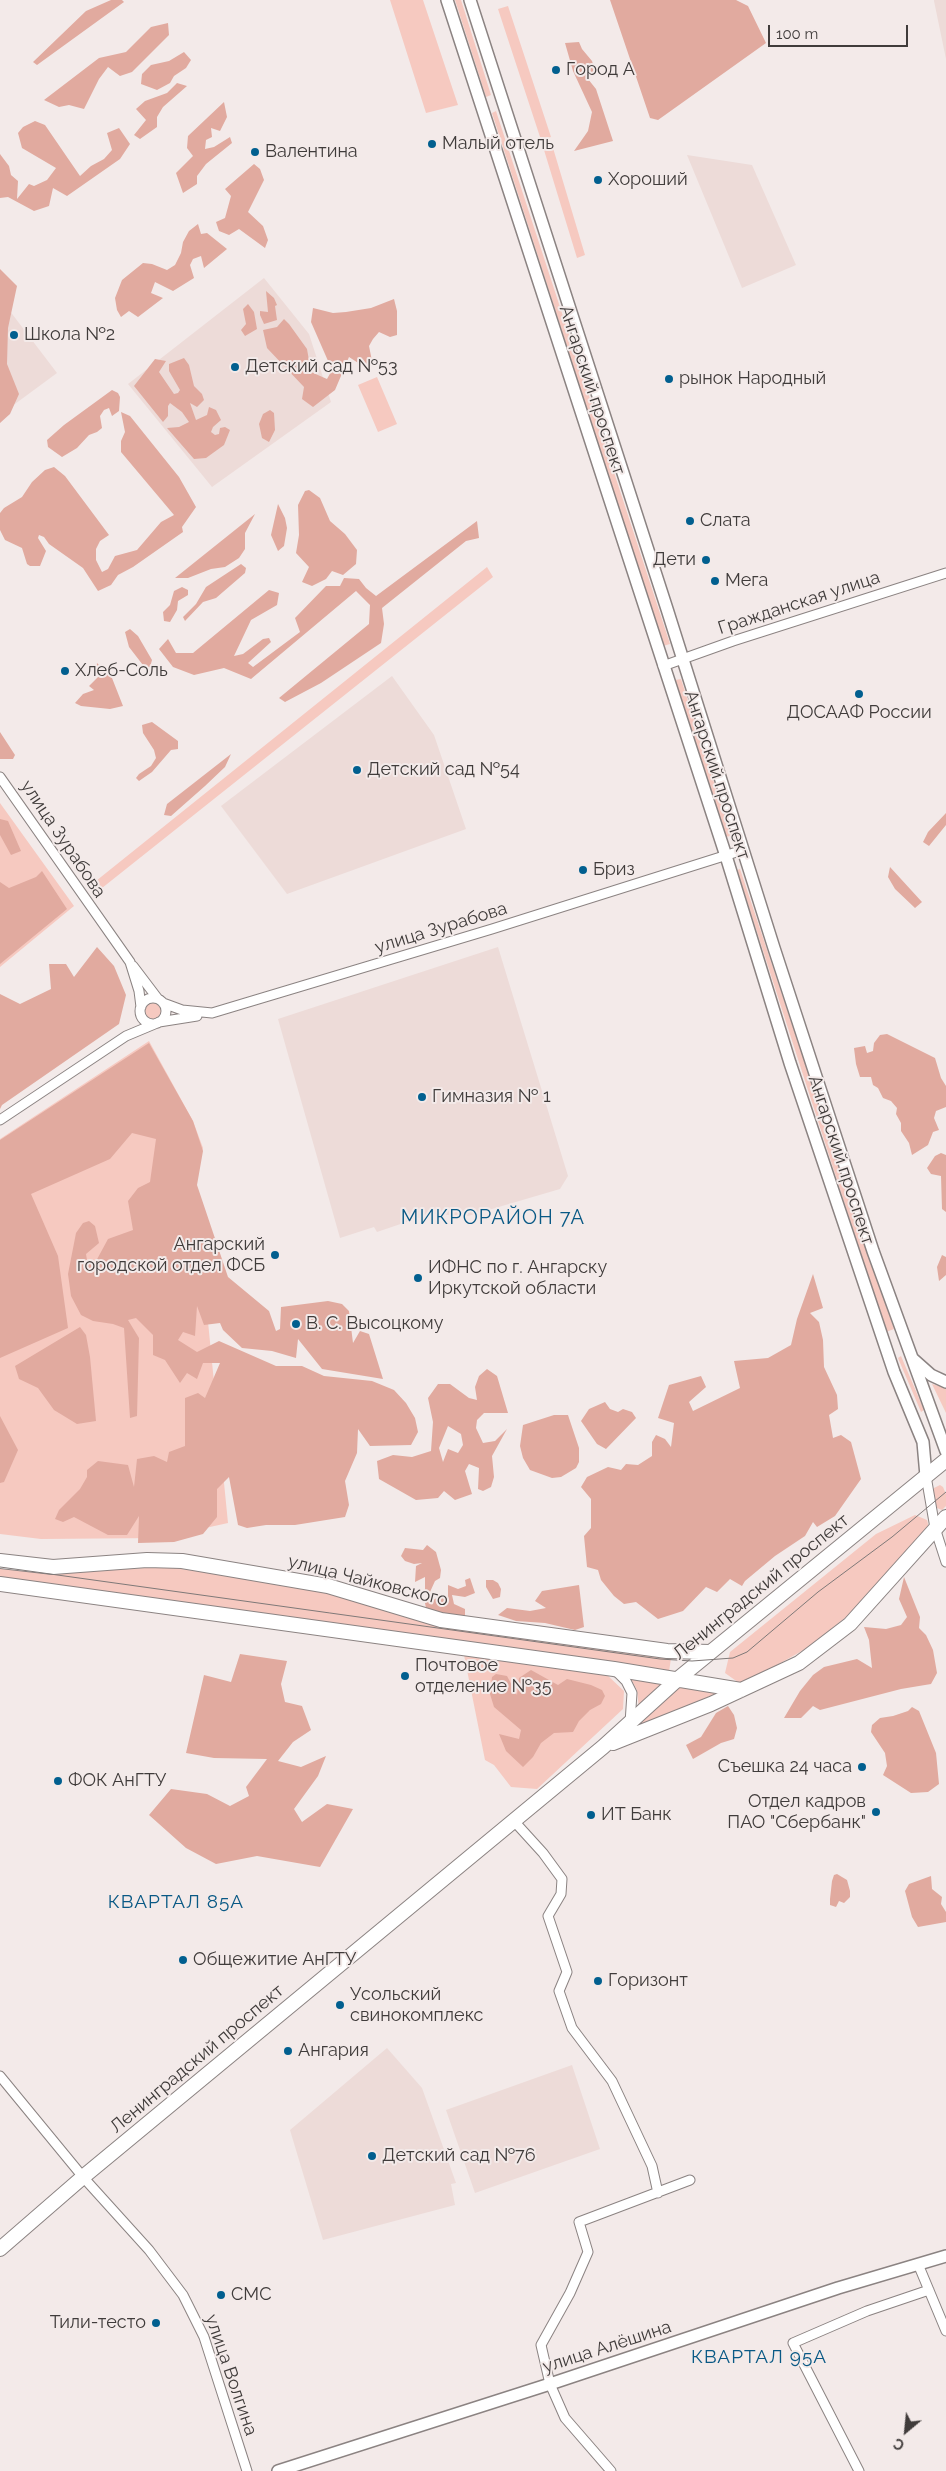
<!DOCTYPE html>
<meta charset="utf-8">
<style>
body{margin:0}
#map{position:relative;width:946px;height:2471px;overflow:hidden;background:#f3eae9;font-family:Raleway,sans-serif}
canvas{display:block}
.north{position:absolute;left:881px;top:2406px;width:50px;height:50px;-webkit-text-stroke:4px #f3eae9;paint-order:stroke;rotate:208deg;font-size:14px;font-weight:700;line-height:20px;text-align:center;color:#403c3b}
.north::after{content:'';display:block;margin:auto;width:18px;height:22px;background:#403c3b;clip-path:polygon(50% 0,100% 100%,50% 72%,0 100%)}
.scale{position:absolute;left:768px;top:25px;width:140px;height:22px;box-sizing:border-box;border:2px solid #403c3b;border-top:0;padding-left:6px;font-size:15px;line-height:18px;white-space:nowrap;color:#403c3b;-webkit-text-stroke:4px #f3eae9;paint-order:stroke}
</style>
<div id="map">
<canvas width="946" height="2471"></canvas>
<div class="north">С</div>
<div class="scale">100 m</div>
</div>
<script>
const g = document.querySelector('canvas').getContext('2d');
g.lineJoin = 'round';
function fill(path, color) { g.fillStyle = color; g.fill(path, 'evenodd'); }
const toPath = rows => new Path2D(rows.map(r => 'M' + r).join(''));
function stroke(path, color, width, dash) { g.strokeStyle = color; g.lineWidth = width; g.lineCap = dash ? 'butt' : 'round'; g.setLineDash(dash || []); g.stroke(path); }
function label(font, color, halo, rows, align = 'center') {
  g.font = font + ' Raleway,sans-serif'; g.lineWidth = 4; g.setLineDash([]); g.textBaseline = 'middle'; g.strokeStyle = halo; g.fillStyle = color; for (const [text, x, y, turn = 0] of rows) {
    g.save(); g.translate(x, y); g.rotate((+turn || 0) * Math.PI / 180); g.textAlign = isNaN(turn) ? turn : align; if (halo) g.strokeText(text, 0, 0); g.fillText(text, 0, 0); g.restore();
  }
}
fill(toPath([
 [934,0,946,0,946,59,934,1],
 [687,155,752,165,796,265,742,288],
 [264,278,309,334,331,402,212,487,128,384],
 [0,298,57,373,0,415],
 [392,676,434,735,466,829,287,894,221,806],
 [498,947,568,1176,560,1189,468,1216,430,1214,377,1232,374,1227,340,1238,278,1019],
 [387,2048,422,2088,456,2183,451,2184,455,2205,323,2240,290,2130],
 [572,2065,600,2149,475,2193,446,2110]
]), '#eddbd8');
fill(toPath([
 [390,0,423,0,458,105,426,113],
 [455,0,461,0,491,95,486,97],
 [508,6,551,137,541,140,498,9],
 [496,111,670,644,663,646,492,113],
 [553,148,585,255,577,258,544,150],
 [377,377,397,424,378,432,358,385],
 [487,567,493,577,97,892,91,885],
 [681,679,731,836,725,837,675,680],
 [0,803,74,906,0,967],
 [740,869,894,1329,886,1332,737,870],
 '145 1011a8 8 0 1 1 16 0a8 8 0 1 1-16 0Z',
 [149,1041,193,1121,203,1148,194,1181,228,1523,160,1538,41,1539,0,1534,0,1139],
 [901,1356,924,1410,921,1412,898,1358],
 [932,1384,946,1388,946,1413],
 [940,1485,943,1487,946,1494,946,1506,942,1510,937,1508,933,1495,934,1488],
 [915,1515,927,1520,929,1528,855,1610,807,1648,742,1685,725,1673,730,1652,876,1534],
 [0,1565,54,1572,168,1567,209,1573,301,1586,671,1658,669,1672,0,1578],
 [464,1655,605,1673,624,1691,623,1709,537,1789,511,1787,494,1765,485,1760],
 [630,1677,667,1682,639,1709,637,1690],
 [681,1685,726,1692,628,1731]
]), '#f6c9c0');
fill(toPath([
 [111,0,122,0,124,2,37,65,33,62,86,11],
 [610,0,736,0,748,6,766,43,658,120,650,118],
 [168,23,169,35,132,72,120,76,108,67,99,79,84,109,69,105,59,107,44,100,99,58,126,52,151,27],
 [579,42,582,49,592,61,596,73,588,79,596,89,613,141,574,151,588,131,592,112,573,71,565,43],
 [184,52,191,60,186,68,174,76,170,83,157,90,141,84,142,74,151,65,169,61],
 [177,83,187,86,163,107,157,117,157,127,140,139,134,135,146,120,136,109,145,101,167,93],
 [224,102,227,117,220,131,211,128,212,137,206,140,205,149,214,147,230,137,232,143,206,164,197,176,197,184,183,193,176,173,193,156,187,148,188,136],
 [35,121,45,125,80,176,91,166,104,159,112,150,107,133,119,128,130,144,120,159,67,196,53,188,49,206,34,211,8,197,0,198,0,154,9,166,11,175,18,181,17,199,29,184,34,186,47,180,56,168,22,148,18,133,23,127],
 [254,164,260,169,264,180,248,212,263,226,268,240,265,248,239,229,229,235,219,231,216,222,225,218,231,196,225,189],
 [198,224,201,234,207,233,227,249,204,268,201,256,193,259,190,265,194,278,173,291,155,282,151,293,163,298,138,317,129,311,121,317,117,310,115,298,122,280,143,263,152,264,167,270,175,265,181,253,183,242,189,231],
 [0,269,17,286,8,328,7,364,19,394,10,414,0,423],
 [266,291,274,298,277,305,275,306,277,320,264,324,260,315,260,311,268,312],
 [394,299,397,311,397,335,390,337,379,332,373,339,369,346,372,361,366,368,349,357,335,390,313,407,302,399,304,387,267,348,263,330,277,327,284,319,289,324,307,349,311,372,327,379,332,370,311,322,313,308,333,313,346,312,371,308],
 [248,304,254,312,257,329,245,336,241,330,246,324,243,309],
 [184,358,189,365,194,386,202,394,204,400,197,407,190,403,196,420,207,415,209,407,216,410,221,420,213,427,211,432,215,435,219,434,220,428,225,427,230,430,224,445,206,458,194,459,167,428,179,427,189,422,182,412,170,403,168,406,168,416,163,422,134,386,155,359,166,361,159,372,174,394,178,393,180,390,169,371,169,364],
 [112,390,118,393,120,397,119,411,112,416,109,408,104,410,100,416,102,428,97,432,89,435,77,448,62,457,48,447,47,440,64,425],
 [270,410,274,413,275,430,269,442,262,438,259,424,263,414],
 [121,412,130,416,179,477,196,507,182,527,183,532,133,567,118,575,111,585,98,591,83,568,49,544,44,537,39,535,38,538,46,551,40,566,30,566,27,564,22,548,5,540,0,530,0,513,4,508,22,497,32,482,45,470,54,467,65,476,109,535,100,541,96,549,96,560,102,572,108,569,115,556,137,550,161,522,174,515,121,452,121,441,125,432],
 [309,490,320,498,330,521,345,534,357,550,356,564,343,575,332,571,326,579,312,586,302,582,309,567,296,553,299,535,298,505,305,491],
 [278,504,285,518,287,528,284,546,278,551,271,535],
 [255,514,245,533,245,549,239,558,225,567,211,569,188,578,175,578],
 [477,521,479,538,466,541,382,608,384,624,381,643,321,683,285,702,279,698,369,624,370,605,356,591,251,679,224,668,194,675,173,667,159,649,168,639,176,653,193,653,269,590,279,593,277,605,251,620,234,656,243,654,263,639,269,638,271,642,248,663,253,667,300,632,295,618,326,586,340,586,344,578,359,579,366,588,376,596],
 [241,564,246,568,245,573,216,598,203,602,185,621,183,617,196,604,206,587],
 [182,587,188,590,188,595,178,601,177,610,170,622,164,621,163,612,170,605,174,591],
 [130,629,138,636,152,660,150,667,146,669,129,647,125,632],
 [97,663,112,678,123,706,110,709,81,706,75,703,83,694,94,690,89,686,99,676,96,670],
 [152,722,178,741,178,749,171,750,152,772,139,781,136,778,139,774,151,766,156,758,154,750,143,733,142,725],
 [0,732,15,755,13,759,0,759],
 [231,754,225,767,205,786,171,816,164,815,167,804],
 [946,813,946,825,929,846,923,842,928,832],
 [0,819,8,821,21,851,11,855,0,835],
 [890,867,922,902,915,908,895,889,888,877],
 [42,871,67,909,0,964,0,882,9,888,36,877],
 [97,947,114,966,126,995,119,1024,2,1105,0,1109,0,994,20,1004,51,989,49,964,66,964,74,977],
 [887,1034,935,1058,941,1078,946,1086,946,1107,936,1111,934,1118,939,1130,933,1132,928,1145,912,1155,909,1143,901,1131,901,1123,896,1114,897,1108,891,1101,883,1098,878,1088,873,1085,871,1077,860,1077,856,1064,854,1048,865,1046,867,1053,873,1051,874,1043,880,1035],
 [149,1043,193,1121,203,1151,197,1185,228,1277,269,1311,276,1331,280,1329,281,1307,328,1301,342,1304,349,1311,353,1343,360,1331,369,1334,383,1379,322,1369,298,1339,296,1358,272,1351,242,1348,223,1330,220,1323,204,1325,197,1306,195,1336,183,1332,178,1340,197,1352,219,1341,276,1366,302,1366,324,1376,372,1381,394,1390,406,1403,415,1418,418,1432,411,1445,370,1446,358,1429,357,1453,345,1481,349,1505,345,1517,295,1525,266,1525,247,1528,238,1525,229,1477,217,1489,217,1517,203,1534,174,1542,138,1543,139,1516,127,1535,108,1535,74,1517,63,1522,55,1519,59,1510,80,1489,87,1477,87,1470,98,1461,128,1465,134,1487,137,1459,154,1456,167,1462,169,1452,185,1446,185,1398,198,1393,205,1398,220,1363,203,1363,197,1379,187,1373,180,1383,165,1360,153,1355,153,1335,136,1318,128,1320,139,1338,137,1416,130,1418,124,1328,113,1324,93,1321,81,1315,71,1296,68,1274,76,1233,83,1223,89,1221,95,1226,99,1243,86,1254,87,1260,95,1263,108,1239,133,1230,128,1201,138,1188,150,1182,156,1139,132,1133,110,1159,31,1194,58,1256,68,1328,0,1358,0,1140],
 [941,1153,946,1155,946,1212,942,1209,941,1176,931,1174,927,1168,935,1156],
 [942,1255,946,1257,946,1275,939,1281,937,1267],
 [813,1274,823,1308,810,1313,819,1322,823,1340,824,1367,837,1395,838,1409,829,1415,833,1438,841,1435,851,1442,861,1479,835,1516,817,1527,813,1522,805,1536,775,1556,745,1581,742,1586,730,1579,717,1592,706,1587,683,1611,658,1619,636,1602,624,1604,614,1596,601,1580,598,1570,587,1567,584,1536,591,1528,591,1499,581,1487,587,1477,608,1467,621,1470,626,1464,638,1465,652,1456,652,1442,656,1435,665,1439,671,1447,674,1423,658,1418,669,1385,701,1376,706,1387,689,1402,693,1411,740,1388,734,1361,768,1358,791,1345,797,1319],
 [80,1327,86,1335,90,1357,96,1421,77,1424,54,1410,38,1388,19,1379,15,1366],
 [487,1369,497,1376,508,1413,484,1413,477,1420,476,1428,483,1443,495,1441,507,1429,492,1456,494,1477,491,1487,483,1491,478,1489,479,1468,469,1464,465,1471,472,1494,455,1500,444,1491,438,1498,416,1500,379,1479,377,1461,393,1455,412,1457,431,1451,433,1422,428,1398,438,1384,450,1384,469,1398,477,1400,475,1387,479,1376],
 [448,1426,461,1434,463,1445,458,1453,448,1449,443,1462,439,1448],
 [605,1402,610,1409,618,1412,623,1409,632,1412,636,1418,606,1449,597,1444,581,1421,589,1409],
 [554,1415,568,1415,579,1448,579,1462,576,1468,561,1477,552,1478,530,1470,523,1458,520,1446,523,1425],
 [0,1416,18,1450,4,1482,0,1483],
 [427,1545,436,1552,441,1570,440,1578,435,1581,430,1592,425,1590,425,1577,415,1582,416,1566,422,1563,414,1564,405,1561,401,1556,405,1548,423,1550],
 [904,1577,920,1617,919,1628,926,1635,933,1650,937,1673,931,1684,901,1689,820,1710,813,1706,801,1718,784,1718,800,1691,813,1675,824,1667,857,1659,872,1668,869,1640,864,1627,886,1629,901,1625,907,1617,899,1599],
 [470,1578,475,1593,465,1597,452,1595,454,1604,465,1609,465,1617,444,1614,426,1608,425,1603,432,1600,440,1597,448,1600,448,1585,458,1589,466,1586,465,1580],
 [486,1580,493,1580,498,1583,501,1589,500,1597,493,1599,486,1587],
 [579,1585,584,1627,575,1630,545,1623,516,1621,498,1615,507,1608,530,1611,546,1608,535,1601,542,1591],
 [240,1654,287,1661,281,1684,285,1702,302,1706,311,1730,293,1742,278,1761,301,1767,326,1756,318,1776,294,1809,302,1822,327,1804,353,1809,320,1867,257,1856,216,1864,186,1848,149,1815,171,1789,207,1794,230,1806,249,1796,246,1787,267,1759,214,1758,186,1753,204,1675,231,1682],
 [531,1670,558,1685,567,1679,591,1685,602,1690,605,1696,601,1704,590,1710,579,1721,573,1732,554,1733,541,1743,533,1757,523,1767,506,1751,499,1734,519,1739,521,1730,494,1707,490,1694,492,1677,496,1674,507,1676,517,1695,519,1678],
 [728,1706,734,1715,737,1728,734,1739,721,1743,693,1759,686,1745,701,1737,716,1713],
 [912,1707,919,1711,936,1753,939,1784,928,1792,911,1793,883,1775,887,1766,885,1753,871,1732,872,1725,880,1718,893,1716,908,1711],
 [837,1874,847,1880,850,1891,850,1897,844,1903,839,1901,836,1907,830,1905,830,1899,832,1881,834,1875],
 [931,1876,932,1889,942,1897,941,1904,946,1912,946,1922,918,1927,912,1917,905,1891,909,1884]
]), '#e1aa9f');
const minor = toPath([
 [663,666,733,641,946,573],
 [0,777,130,962,139,991,141,1007],
 [133,966,158,999],
 '140 1011a13 13 0 1 1 26 0a13 13 0 1 1-26 0Z',
 [163,1003,182,1010,212,1013,492,929,743,850],
 [159,1022,197,1016],
 [0,1120,126,1036,157,1023],
 [926,1476,935,1528,946,1562],
 [614,1669,626,1681,632,1693,630,1723],
 [513,1820,543,1853,562,1879,561,1894,548,1916,567,1972,559,1991,572,2028,612,2081,652,2166,658,2193],
 [0,2076,83,2177,149,2250,183,2295,204,2337,247,2471],
 [918,2264,946,2331],
 [611,2471,565,2418,550,2384,541,2345,570,2293,588,2252,579,2222,690,2180],
 [859,2471,793,2343,867,2311,929,2290]
]);
const tertiary = toPath([
 [447,0,726,856,790,1063,894,1372,923,1442,926,1476],
 [470,0,667,609,774,948,873,1251,946,1451],
 [913,1359,931,1375,946,1382],
 [278,2471,550,2384,838,2288,946,2256]
]);
const secondary = toPath([
 [0,1561,53,1567,147,1560,182,1561,328,1586,441,1620,667,1651,711,1652],
 [0,1584,614,1669,741,1690],
 [613,1743,711,1704,799,1663,850,1624,946,1517],
 [0,2249,83,2177,603,1747,679,1678,946,1460]
]);
stroke(minor, '#8b8382', 11);
stroke(tertiary, '#8b8382', 14);
stroke(secondary, '#8b8382', 16);
stroke(minor, '#fff', 9);
stroke(tertiary, '#fff', 11);
stroke(secondary, '#fff', 14);
stroke(toPath([
 [0,1567,660,1659,692,1661,733,1658,747,1652,818,1592,892,1537,946,1492]
]), '#7f7978', 1);
for (const [x, y, r, color] of [
 [556,70,5,"#015f8f"],
 [432,144,5,"#015f8f"],
 [255,152,5,"#015f8f"],
 [598,180,5,"#015f8f"],
 [14,335,5,"#015f8f"],
 [235,367,5,"#015f8f"],
 [669,379,5,"#015f8f"],
 [690,521,5,"#015f8f"],
 [706,560,5,"#015f8f"],
 [715,581,5,"#015f8f"],
 [65,671,5,"#015f8f"],
 [859,694,5,"#015f8f"],
 [357,770,5,"#015f8f"],
 [583,870,5,"#015f8f"],
 [422,1097,5,"#015f8f"],
 [275,1255,5,"#015f8f"],
 [418,1278,5,"#015f8f"],
 [296,1324,5,"#015f8f"],
 [405,1676,5,"#015f8f"],
 [862,1767,5,"#015f8f"],
 [58,1781,5,"#015f8f"],
 [876,1812,5,"#015f8f"],
 [591,1815,5,"#015f8f"],
 [183,1960,5,"#015f8f"],
 [598,1981,5,"#015f8f"],
 [340,2005,5,"#015f8f"],
 [288,2051,5,"#015f8f"],
 [372,2156,5,"#015f8f"],
 [221,2295,5,"#015f8f"],
 [156,2323,5,"#015f8f"]
]) { const dot = new Path2D(); dot.arc(x, y, r, 0, 2 * Math.PI); g.fillStyle = color; g.fill(dot); stroke(dot, '#f3eae9', 2); }
label('18px', '#403c3b', '#f3eae9', [
 ["Город А",566,70],
 ["Малый отель",442,144],
 ["Валентина",265,152],
 ["Хороший",608,180],
 ["Школа №2",24,335],
 ["Детский сад №53",245,367],
 ["рынок Народный",679,379],
 ["Слата",700,521],
 ["Дети",696,560,"right"],
 ["Мега",725,581],
 ["Хлеб-Соль",75,671],
 ["ДОСААФ России",859,713,"center"],
 ["Детский сад №54",367,770],
 ["Бриз",593,870],
 ["Гимназия № 1",432,1097],
 ["Ангарский",265,1245,"right"],
 ["городской отдел ФСБ",265,1266,"right"],
 ["ИФНС по г. Ангарску",428,1268],
 ["Иркутской области",428,1289],
 ["В. С. Высоцкому",306,1324],
 ["Почтовое",415,1666],
 ["отделение №35",415,1687],
 ["Съешка 24 часа",852,1767,"right"],
 ["ФОК АнГТУ",68,1781],
 ["Отдел кадров",866,1802,"right"],
 ["ПАО \"Сбербанк\"",866,1823,"right"],
 ["ИТ Банк",601,1815],
 ["Общежитие АнГТУ",193,1960],
 ["Горизонт",608,1981],
 ["Усольский",350,1995],
 ["свинокомплекс",350,2016],
 ["Ангария",298,2051],
 ["Детский сад №76",382,2156],
 ["СМС",231,2295],
 ["Тили-тесто",146,2323,"right"]
], 'left');
label('18px', '#403c3b', '#f3eae9', [
 ["Ангарский проспект",592,390,72],
 ["Гражданская улица",799,603,-18],
 ["Ангарский проспект",717,775,72],
 ["улица Зурабова",63,839,56],
 ["улица Зурабова",441,928,-17],
 ["Ангарский проспект",841,1160,72],
 ["улица Чайковского",368,1581,14],
 ["Ленинградский проспект",761,1587,-39],
 ["Ленинградский проспект",197,2059,-40],
 ["улица Алёшина",607,2347,-18],
 ["улица Волгина",231,2375,71]
]);
g.letterSpacing = '1px';
label('19px', '#095985', '#f3eae9', [
 ["КВАРТАЛ 85А",176,1902],
 ["КВАРТАЛ 95А",759,2357]
]);
g.letterSpacing = '0px';
g.letterSpacing = '1px';
label('20px', '#095985', '#f3eae9', [
 ["МИКРОРАЙОН 7А",493,1218]
]);
g.letterSpacing = '0px';
</script>
